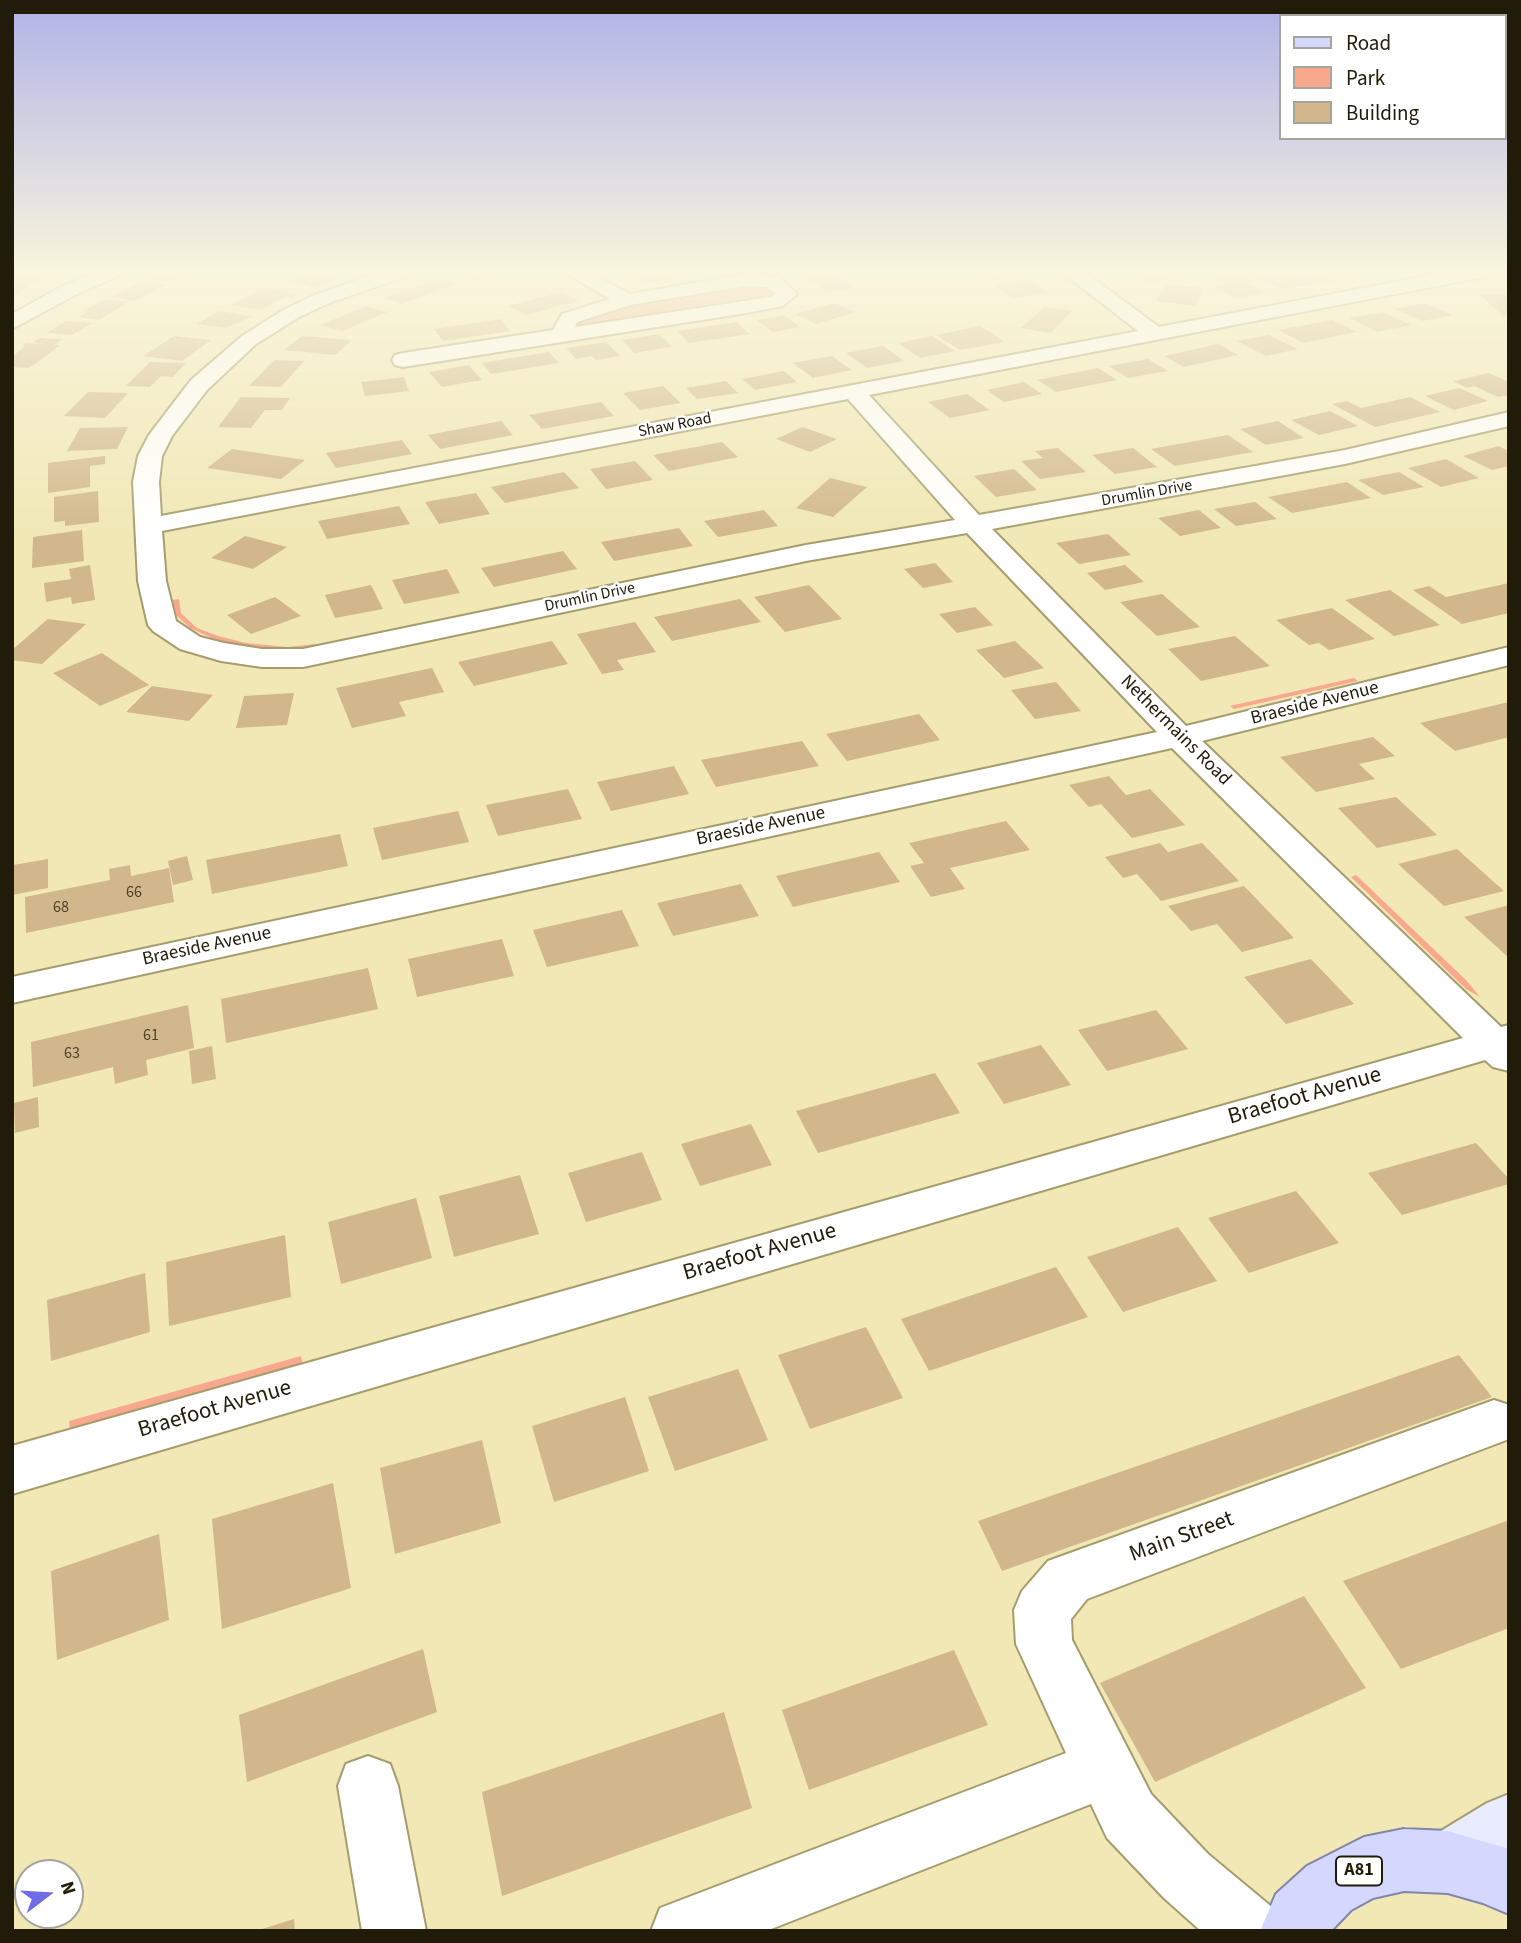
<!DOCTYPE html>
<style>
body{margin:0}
#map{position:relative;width:1521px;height:1943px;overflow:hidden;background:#f1e8b6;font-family:"Source Sans 3",sans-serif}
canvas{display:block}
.frame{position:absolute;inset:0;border:14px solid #201c09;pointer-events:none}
.legend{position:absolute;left:1279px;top:14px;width:228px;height:126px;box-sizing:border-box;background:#fff;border:2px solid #a6a49d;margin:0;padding:9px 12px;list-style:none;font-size:21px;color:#201c09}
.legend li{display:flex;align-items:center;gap:14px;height:35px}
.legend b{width:35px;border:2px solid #a6a49d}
.north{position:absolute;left:14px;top:1859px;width:70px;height:70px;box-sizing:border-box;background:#fff;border:2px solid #a6a49d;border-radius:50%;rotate:73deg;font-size:19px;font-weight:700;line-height:28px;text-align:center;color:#201c09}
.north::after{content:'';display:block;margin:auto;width:24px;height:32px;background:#6e6de7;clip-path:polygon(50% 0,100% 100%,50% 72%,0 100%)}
</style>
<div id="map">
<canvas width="1521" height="1943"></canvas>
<div class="frame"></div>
<ul class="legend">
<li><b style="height:9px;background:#d4d8fe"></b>Road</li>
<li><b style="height:19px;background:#f8a98d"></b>Park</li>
<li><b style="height:19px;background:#d1b78b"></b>Building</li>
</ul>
<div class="north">N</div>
</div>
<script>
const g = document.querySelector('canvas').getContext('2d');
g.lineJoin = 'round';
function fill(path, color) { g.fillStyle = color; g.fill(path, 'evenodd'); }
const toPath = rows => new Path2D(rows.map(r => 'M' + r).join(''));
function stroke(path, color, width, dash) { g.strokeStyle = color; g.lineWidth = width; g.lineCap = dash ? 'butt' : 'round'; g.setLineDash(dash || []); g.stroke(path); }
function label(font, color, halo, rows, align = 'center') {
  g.font = font + ' "Source Sans 3",sans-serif'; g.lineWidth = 5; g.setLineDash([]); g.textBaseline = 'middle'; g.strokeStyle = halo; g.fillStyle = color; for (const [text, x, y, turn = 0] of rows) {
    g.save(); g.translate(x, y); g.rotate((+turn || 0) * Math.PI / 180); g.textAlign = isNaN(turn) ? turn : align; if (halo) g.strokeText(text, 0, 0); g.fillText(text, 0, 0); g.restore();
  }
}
fill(toPath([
 [762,282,779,296,582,327,576,324,576,321,632,304],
 [179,599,181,613,197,628,218,636,246,643,287,647,316,644,317,648,274,650,240,646,214,639,190,628,176,615,172,600],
 [1354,678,1358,681,1234,709,1230,706],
 [1356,875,1466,980,1480,997,1466,989,1351,877],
 [301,1356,303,1365,70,1430,69,1421]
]), '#f8a98d');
fill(toPath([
 [19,270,44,270,61,273,24,286,30,287,12,295,12,282,20,278,12,276,12,273],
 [166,270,198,270,179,279,166,281,151,278],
 [461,270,505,270,505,271,477,280,455,272],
 [654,270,691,270,697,274,643,284,630,274],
 [829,270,854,288,827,292,802,273],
 [979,270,1019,270,1026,275,992,280],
 [1124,270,1158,270,1158,271,1135,276],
 [1294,270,1311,270,1334,281,1282,289,1249,276,1268,272,1284,277,1301,274],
 [1326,270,1369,270,1374,272,1344,278],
 [317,271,342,278,313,288,289,281],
 [1173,271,1184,276,1149,283,1137,277],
 [1236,275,1249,280,1243,281,1267,293,1236,298,1213,287,1228,285,1216,278],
 [440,278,457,284,401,304,384,298],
 [1031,280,1049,293,1013,298,994,285],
 [140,282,165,285,135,301,110,297],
 [1166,284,1203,288,1196,306,1155,301],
 [264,288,299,294,291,298,286,297,260,310,231,305],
 [561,292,579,301,526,315,508,306],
 [1479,294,1505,294,1509,297,1509,316,1503,316],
 [104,299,129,302,99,320,78,317,89,311,84,311],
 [834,303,856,312,816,324,795,314],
 [1425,303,1453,315,1422,321,1395,309],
 [366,306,388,312,342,331,320,325],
 [1044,307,1072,311,1051,333,1021,328],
 [219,311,253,316,226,328,197,324],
 [1383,312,1411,325,1377,332,1349,318],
 [784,315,800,327,773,332,757,320],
 [501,319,510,331,443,341,434,329],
 [1332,320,1357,332,1303,343,1278,330],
 [66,321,92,323,72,335,46,333],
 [736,322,750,334,689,343,677,331],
 [980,326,1005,342,960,350,936,335],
 [659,334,672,347,634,353,622,340],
 [1269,335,1298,349,1266,356,1237,341],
 [174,336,211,340,182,361,143,356],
 [302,336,352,340,335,355,284,350],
 [932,336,955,351,920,358,898,343],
 [40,338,62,339,54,345,60,345,37,363,28,368,12,367,12,357,25,346,22,346,26,343,45,344,33,342],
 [606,342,620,356,596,360,592,356,576,359,566,348],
 [1218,344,1239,355,1184,367,1164,356],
 [883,346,904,361,867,368,846,353],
 [549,352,559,363,491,374,482,363],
 [832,356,852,370,813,378,793,363],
 [1148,359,1168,371,1128,378,1109,366],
 [274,360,304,361,281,387,249,386],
 [150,362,186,363,173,377,161,376,150,387,126,386],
 [469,365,482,380,442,387,429,372],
 [1098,368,1117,380,1056,392,1037,380],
 [784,371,797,382,755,390,742,379],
 [1489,373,1509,382,1509,395,1498,397,1474,386,1467,388,1453,381],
 [404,377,409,391,365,396,361,382],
 [726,381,738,393,697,399,686,388],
 [1024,382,1042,394,1004,402,987,390],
 [663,386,681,403,640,410,623,393],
 [1459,388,1488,401,1454,410,1425,396],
 [88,392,128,393,105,418,64,416],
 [967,394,990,410,950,418,928,402],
 [241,397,290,398,282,410,265,410,251,428,218,427],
 [1410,397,1440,412,1375,427,1332,404,1347,401,1361,408],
 [601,402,614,416,542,429,529,415],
 [1330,411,1358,426,1319,435,1291,420],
 [501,421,513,435,440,449,428,435],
 [1278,421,1304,438,1266,445,1240,429],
 [128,427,117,449,67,451,80,428],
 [802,427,837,439,810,452,776,439],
 [1228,435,1253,452,1175,466,1151,449],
 [402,440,412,454,336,468,326,453],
 [722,442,738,457,669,471,653,455],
 [1498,446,1509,451,1509,466,1492,470,1463,456],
 [1058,448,1086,472,1040,479,1021,461,1043,458,1035,451],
 [1133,448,1157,467,1115,474,1092,455],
 [232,449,305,460,281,479,207,468],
 [105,456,105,464,90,466,90,487,48,493,48,463],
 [1446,459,1479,478,1441,487,1408,468],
 [635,461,653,480,606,489,590,469],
 [1014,469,1037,490,996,497,974,476],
 [564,472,579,488,505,503,491,487],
 [1399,472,1424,487,1383,495,1358,480],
 [830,478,867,487,833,517,796,508],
 [1347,482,1371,498,1292,513,1268,497],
 [98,491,99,522,65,526,65,521,54,522,54,497],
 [476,493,490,514,439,524,425,502],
 [1255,502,1277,519,1236,526,1214,509],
 [399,506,410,524,327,539,318,521],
 [764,510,778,526,718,537,704,521],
 [1199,510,1221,528,1180,536,1158,518],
 [679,528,693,546,614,561,601,542],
 [82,530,84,561,32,568,33,537],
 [1108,534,1131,555,1079,564,1056,543],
 [245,536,287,547,253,569,211,558],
 [563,551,577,569,494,587,481,568],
 [935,563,953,582,923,588,904,569],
 [90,565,95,600,72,604,71,597,46,602,44,583,71,579,69,569],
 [1125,565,1144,582,1105,590,1087,573],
 [447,569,460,593,404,604,392,580],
 [1509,583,1509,613,1462,624,1413,590,1429,586,1446,597],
 [371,585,383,609,335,618,325,595],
 [809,585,842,619,785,632,754,597],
 [1390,590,1440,625,1394,636,1345,600],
 [1162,594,1200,627,1157,636,1120,602],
 [275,597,301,616,251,634,227,615],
 [740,599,761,622,672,641,654,617],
 [975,607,993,625,957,633,939,614],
 [1332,608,1375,639,1329,650,1319,643,1309,645,1276,620],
 [48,619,86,624,42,664,12,660,12,650],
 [635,622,656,652,617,660,624,670,602,674,577,634],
 [1235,636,1270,666,1201,681,1168,649],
 [552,641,568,664,474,686,458,662],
 [1015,641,1044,668,1004,678,976,650],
 [102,653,149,685,100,706,53,673],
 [432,668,444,692,399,702,406,716,352,728,336,688],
 [1056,682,1081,711,1035,719,1011,690],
 [152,686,213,695,189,721,126,712],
 [294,693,287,725,236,728,244,696],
 [1509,702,1509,737,1455,751,1420,723],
 [919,714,940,740,847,761,826,734],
 [1373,737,1395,756,1359,764,1375,779,1316,792,1280,757],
 [802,741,819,766,716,787,701,760],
 [674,766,689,794,611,811,597,782],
 [1109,776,1126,795,1150,789,1185,825,1132,838,1101,804,1089,807,1069,785],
 [568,789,582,819,498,836,486,805],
 [1396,797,1437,835,1377,848,1338,808],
 [458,811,469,842,382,860,373,828],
 [1006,821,1030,850,950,868,965,889,931,897,910,866,924,863,909,843],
 [340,834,348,866,212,894,206,860],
 [1160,843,1168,852,1202,843,1239,881,1161,901,1137,874,1123,878,1105,857],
 [1457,849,1504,891,1444,906,1398,864],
 [879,852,900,882,793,907,776,876],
 [187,856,193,880,173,885,168,861],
 [48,859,48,888,12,895,13,865],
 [130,865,131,876,169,868,174,902,26,933,25,897,110,880,109,869],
 [741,884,759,916,673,936,657,903],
 [1244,886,1294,938,1242,952,1217,924,1191,931,1168,906],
 [1509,905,1509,958,1464,917],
 [622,910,639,946,547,967,533,930],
 [502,939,514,976,417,997,408,959],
 [1311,959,1354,1004,1286,1024,1244,977],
 [368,968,378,1009,226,1043,221,999],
 [188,1005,194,1048,146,1060,148,1075,115,1084,113,1067,33,1087,31,1042],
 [1156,1010,1188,1049,1107,1071,1078,1030],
 [1041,1045,1071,1085,1004,1104,977,1063],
 [212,1046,216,1079,192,1084,189,1051],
 [935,1073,960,1113,818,1153,796,1111],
 [38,1097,39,1127,15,1133,14,1103],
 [751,1124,772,1165,700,1186,681,1144],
 [1476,1143,1509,1179,1509,1184,1402,1215,1368,1173],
 [642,1152,662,1200,586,1222,568,1173],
 [520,1175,539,1234,454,1257,439,1196],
 [1296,1191,1339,1243,1249,1273,1208,1218],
 [416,1198,432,1258,341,1284,328,1222],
 [1178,1227,1217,1281,1123,1312,1087,1257],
 [285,1235,291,1297,169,1326,166,1262],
 [1056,1267,1088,1317,929,1371,901,1319],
 [145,1273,150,1332,51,1361,47,1300],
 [866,1327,903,1398,810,1429,778,1355],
 [1459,1355,1492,1397,1002,1571,978,1521],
 [738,1369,768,1440,675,1471,648,1397],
 [625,1397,649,1471,554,1502,532,1426],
 [482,1440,501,1523,395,1554,380,1468],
 [333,1483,351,1588,222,1629,212,1519],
 [1509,1520,1509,1628,1401,1669,1343,1581],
 [159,1534,169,1620,57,1660,51,1571],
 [1304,1596,1366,1688,1155,1782,1100,1683],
 [423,1649,437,1712,247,1782,239,1715],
 [954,1650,988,1725,809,1790,782,1710],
 [724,1712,752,1808,502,1896,482,1792],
 [294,1919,295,1931,259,1931,259,1930]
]), '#d1b78b');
const street = toPath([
 [100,270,126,270,123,274,73,296,12,329,12,314,59,288,100,270],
 [386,270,415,270,412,274,329,303,299,317,256,344,207,390,172,436,162,456,159,482,161,516,1138,331,1059,270,1082,270,1159,327,1458,270,1499,270,1489,276,869,395,979,515,1345,450,1509,412,1509,426,1345,464,992,529,1186,726,1509,647,1509,665,1202,741,1501,1027,1509,1025,1509,1071,1493,1067,1485,1060,12,1494,12,1446,1463,1038,1172,748,12,1003,12,977,1157,732,967,533,806,561,303,667,262,667,221,661,180,649,153,631,148,625,138,581,133,482,138,456,149,435,191,380,242,336,285,309,315,295,386,270],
 [848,399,955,520,806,545,303,649,262,649,224,643,200,637,176,621,166,581,162,531,848,399],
 [560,270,585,270,630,294,746,274,779,277,797,294,783,306,746,313,403,367,395,365,392,360,395,355,403,353,553,330,562,314,610,299,560,270],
 [746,286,767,287,775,294,770,297,575,327,577,322,630,305,746,286],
 [1494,1400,1509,1405,1509,1439,1087,1599,1071,1619,1072,1640,1151,1794,1208,1854,1273,1908,1282,1931,1201,1931,1164,1898,1107,1838,1091,1804,766,1931,651,1931,660,1908,1066,1753,1016,1644,1014,1610,1022,1591,1048,1561,1494,1400],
 [368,1756,390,1764,398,1786,426,1931,362,1931,338,1786,346,1764,368,1756]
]);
const secondary = toPath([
 [1509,1794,1509,1861,1470,1884,1448,1893,1426,1884,1417,1862,1426,1840,1487,1803,1509,1794]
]);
const primary = toPath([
 [1404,1829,1448,1831,1509,1849,1509,1914,1483,1903,1448,1893,1404,1891,1373,1898,1351,1910,1331,1931,1260,1931,1276,1894,1307,1866,1364,1837,1404,1829]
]);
stroke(street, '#a59d6e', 4);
stroke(secondary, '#a59d6e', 4);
stroke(primary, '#8285a8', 4);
fill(street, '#fff');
fill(secondary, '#e9ecff');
fill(primary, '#d4d8fe');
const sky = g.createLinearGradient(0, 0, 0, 542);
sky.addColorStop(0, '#b0b3e6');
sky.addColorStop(0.5, '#f9f5de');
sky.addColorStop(1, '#f9f5de00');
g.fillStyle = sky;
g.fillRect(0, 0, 1521, 542);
label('16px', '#201c09', '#fff', [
 ["Shaw Road",675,426,-11],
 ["Drumlin Drive",1147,494,-10],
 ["Drumlin Drive",590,598,-12]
]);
label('16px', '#4c432a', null, [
 ["66",134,893],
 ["68",61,908],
 ["61",151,1036],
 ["63",72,1054]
]);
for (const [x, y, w] of [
 [1359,1871,46]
]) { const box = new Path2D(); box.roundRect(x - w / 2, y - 14.5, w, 29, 5); g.fillStyle = '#fff'; g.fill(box); stroke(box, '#201c09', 2); }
label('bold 18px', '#201c09', null, [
 ["A81",1359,1871]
]);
label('19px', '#201c09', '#fff', [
 ["Braeside Avenue",1315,704,-14],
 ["Nethermains Road",1175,731,45],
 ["Braeside Avenue",761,827,-12],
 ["Braeside Avenue",207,947,-12]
]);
label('23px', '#201c09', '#fff', [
 ["Braefoot Avenue",1305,1097,-16],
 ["Braefoot Avenue",760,1253,-16],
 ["Braefoot Avenue",215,1410,-16],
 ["Main Street",1182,1538,-20]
]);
</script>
